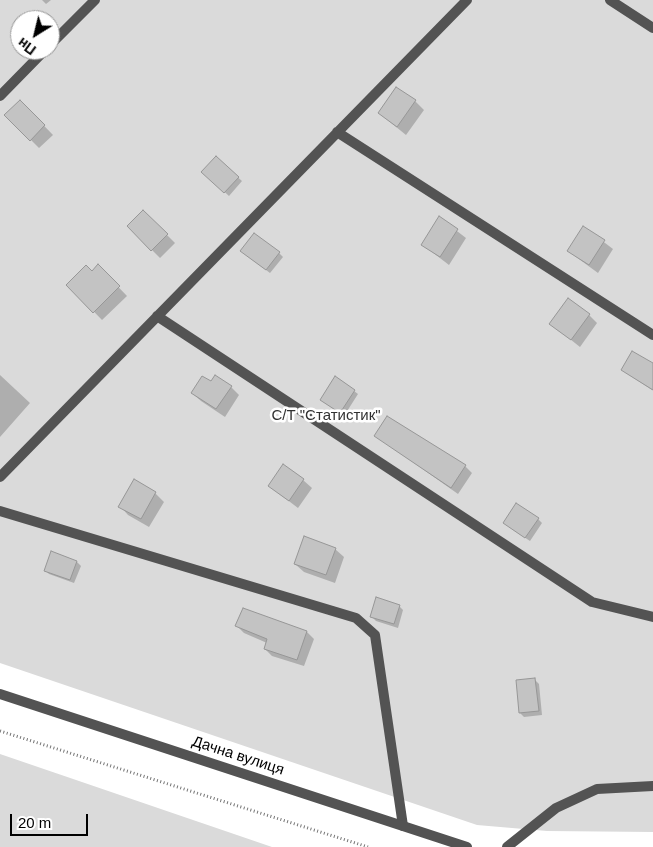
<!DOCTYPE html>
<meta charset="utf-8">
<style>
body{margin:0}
#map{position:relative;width:653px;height:847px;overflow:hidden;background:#fff;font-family:Helvetica,sans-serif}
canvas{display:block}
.north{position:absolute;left:10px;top:10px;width:50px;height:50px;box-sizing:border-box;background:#fff;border:1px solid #999;border-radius:50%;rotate:216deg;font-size:14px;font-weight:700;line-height:20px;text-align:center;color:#000}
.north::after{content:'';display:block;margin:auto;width:18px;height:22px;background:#000;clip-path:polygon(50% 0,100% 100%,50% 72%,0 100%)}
.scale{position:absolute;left:10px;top:814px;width:78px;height:22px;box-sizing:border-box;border:2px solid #000;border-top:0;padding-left:6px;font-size:15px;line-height:18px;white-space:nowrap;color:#000;-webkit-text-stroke:4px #fff;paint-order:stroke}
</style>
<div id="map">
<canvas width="653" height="847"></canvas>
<div class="north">Пн</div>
<div class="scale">20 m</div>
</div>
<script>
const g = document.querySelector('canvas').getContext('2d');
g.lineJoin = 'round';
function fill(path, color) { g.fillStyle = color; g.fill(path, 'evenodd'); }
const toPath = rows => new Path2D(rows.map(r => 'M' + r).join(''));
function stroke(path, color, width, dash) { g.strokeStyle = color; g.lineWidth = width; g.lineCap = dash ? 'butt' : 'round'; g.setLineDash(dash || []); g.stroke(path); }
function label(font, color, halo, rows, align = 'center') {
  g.font = font + ' Helvetica,sans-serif'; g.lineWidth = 5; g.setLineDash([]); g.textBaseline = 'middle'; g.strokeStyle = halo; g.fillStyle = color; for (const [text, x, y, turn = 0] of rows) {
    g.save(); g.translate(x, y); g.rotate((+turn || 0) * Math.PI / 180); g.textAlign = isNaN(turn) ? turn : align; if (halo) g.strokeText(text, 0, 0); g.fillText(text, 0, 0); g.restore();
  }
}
fill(toPath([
 [0,0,653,0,653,832,547,831,477,825,0,663],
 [20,20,50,20,50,50,20,50],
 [0,754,272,847,0,847]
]), '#dadada');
fill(toPath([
 [42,0,51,0,46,4],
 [20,101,53,135,39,148,6,115],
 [415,101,424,110,406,135,379,113],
 [216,158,242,181,229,196,203,172],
 [143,211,175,243,160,258,128,226],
 [440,218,466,238,449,265,423,245],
 [584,227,613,249,598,273,568,251],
 [279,253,283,257,270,273,246,255],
 [98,266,127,296,102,320,68,285,92,272],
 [589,315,597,323,580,347,551,324],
 [653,365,652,390,622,370],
 [0,375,30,403,0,437],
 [211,383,231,387,239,395,225,417,201,401,192,393],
 [354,391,358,394,344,416,321,400],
 [388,418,465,466,472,473,458,494,376,436],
 [303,480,312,488,298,508,269,486],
 [155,493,164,502,149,527,128,515,120,506],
 [538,519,542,523,530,541,509,527],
 [335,549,344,557,335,583,304,572,295,564],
 [77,562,81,566,74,583,49,574,45,570],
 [399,606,403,610,398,628,376,621,372,617],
 [237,626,307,632,314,639,304,666,272,656,265,649,267,643,244,633],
 [535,680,539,684,542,715,524,717,520,713]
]), '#0003');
const building = toPath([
 [396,87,416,100,397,127,378,113,396,87],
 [20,100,45,125,30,141,4,115,20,100],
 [216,156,239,177,224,193,201,172,216,156],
 [143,210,168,234,151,251,127,226,143,210],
 [439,216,458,229,440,257,421,245,439,216],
 [583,226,605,240,589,265,567,251,583,226],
 [254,233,280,252,266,270,240,251,254,233],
 [98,264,120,286,93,313,66,285,86,265,92,271,98,264],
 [568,298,590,314,571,340,549,324,568,298],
 [632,351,653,363,653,390,621,370,632,351],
 [215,375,232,386,216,409,191,393,202,376,211,381,215,375],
 [335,376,355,390,340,413,320,400,335,376],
 [387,416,466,465,451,488,374,436,387,416],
 [283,464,304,479,289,501,268,486,283,464],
 [134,479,156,492,141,519,118,507,134,479],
 [516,503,539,518,525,538,503,523,516,503],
 [304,536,336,548,326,575,294,564,304,536],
 [51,551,77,561,70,580,44,571,51,551],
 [376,597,400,605,394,624,370,617,376,597],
 [243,608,307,631,297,660,264,649,267,639,235,626,243,608],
 [535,678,539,711,519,713,516,680,535,678]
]);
fill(building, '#c3c3c3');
stroke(building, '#979797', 1);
stroke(toPath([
 [0,731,368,847]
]), '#757575', 3, [1, 2.5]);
stroke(toPath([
 [610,0,653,28],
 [50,45,95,0],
 [0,96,45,50],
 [337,132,653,335],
 [157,316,592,602,653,617],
 [0,477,467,0],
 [0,511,356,618,375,635,403,826],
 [507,847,556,808,597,789,653,786]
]), '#535353', 10);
stroke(toPath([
 [0,694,467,847]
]), '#535353', 10);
label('15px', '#313131', '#fff', [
 ["С/Т \"Статистик\"",326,416]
]);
label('15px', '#000', '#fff', [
 ["Дачна вулиця",238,756,18]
]);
</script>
